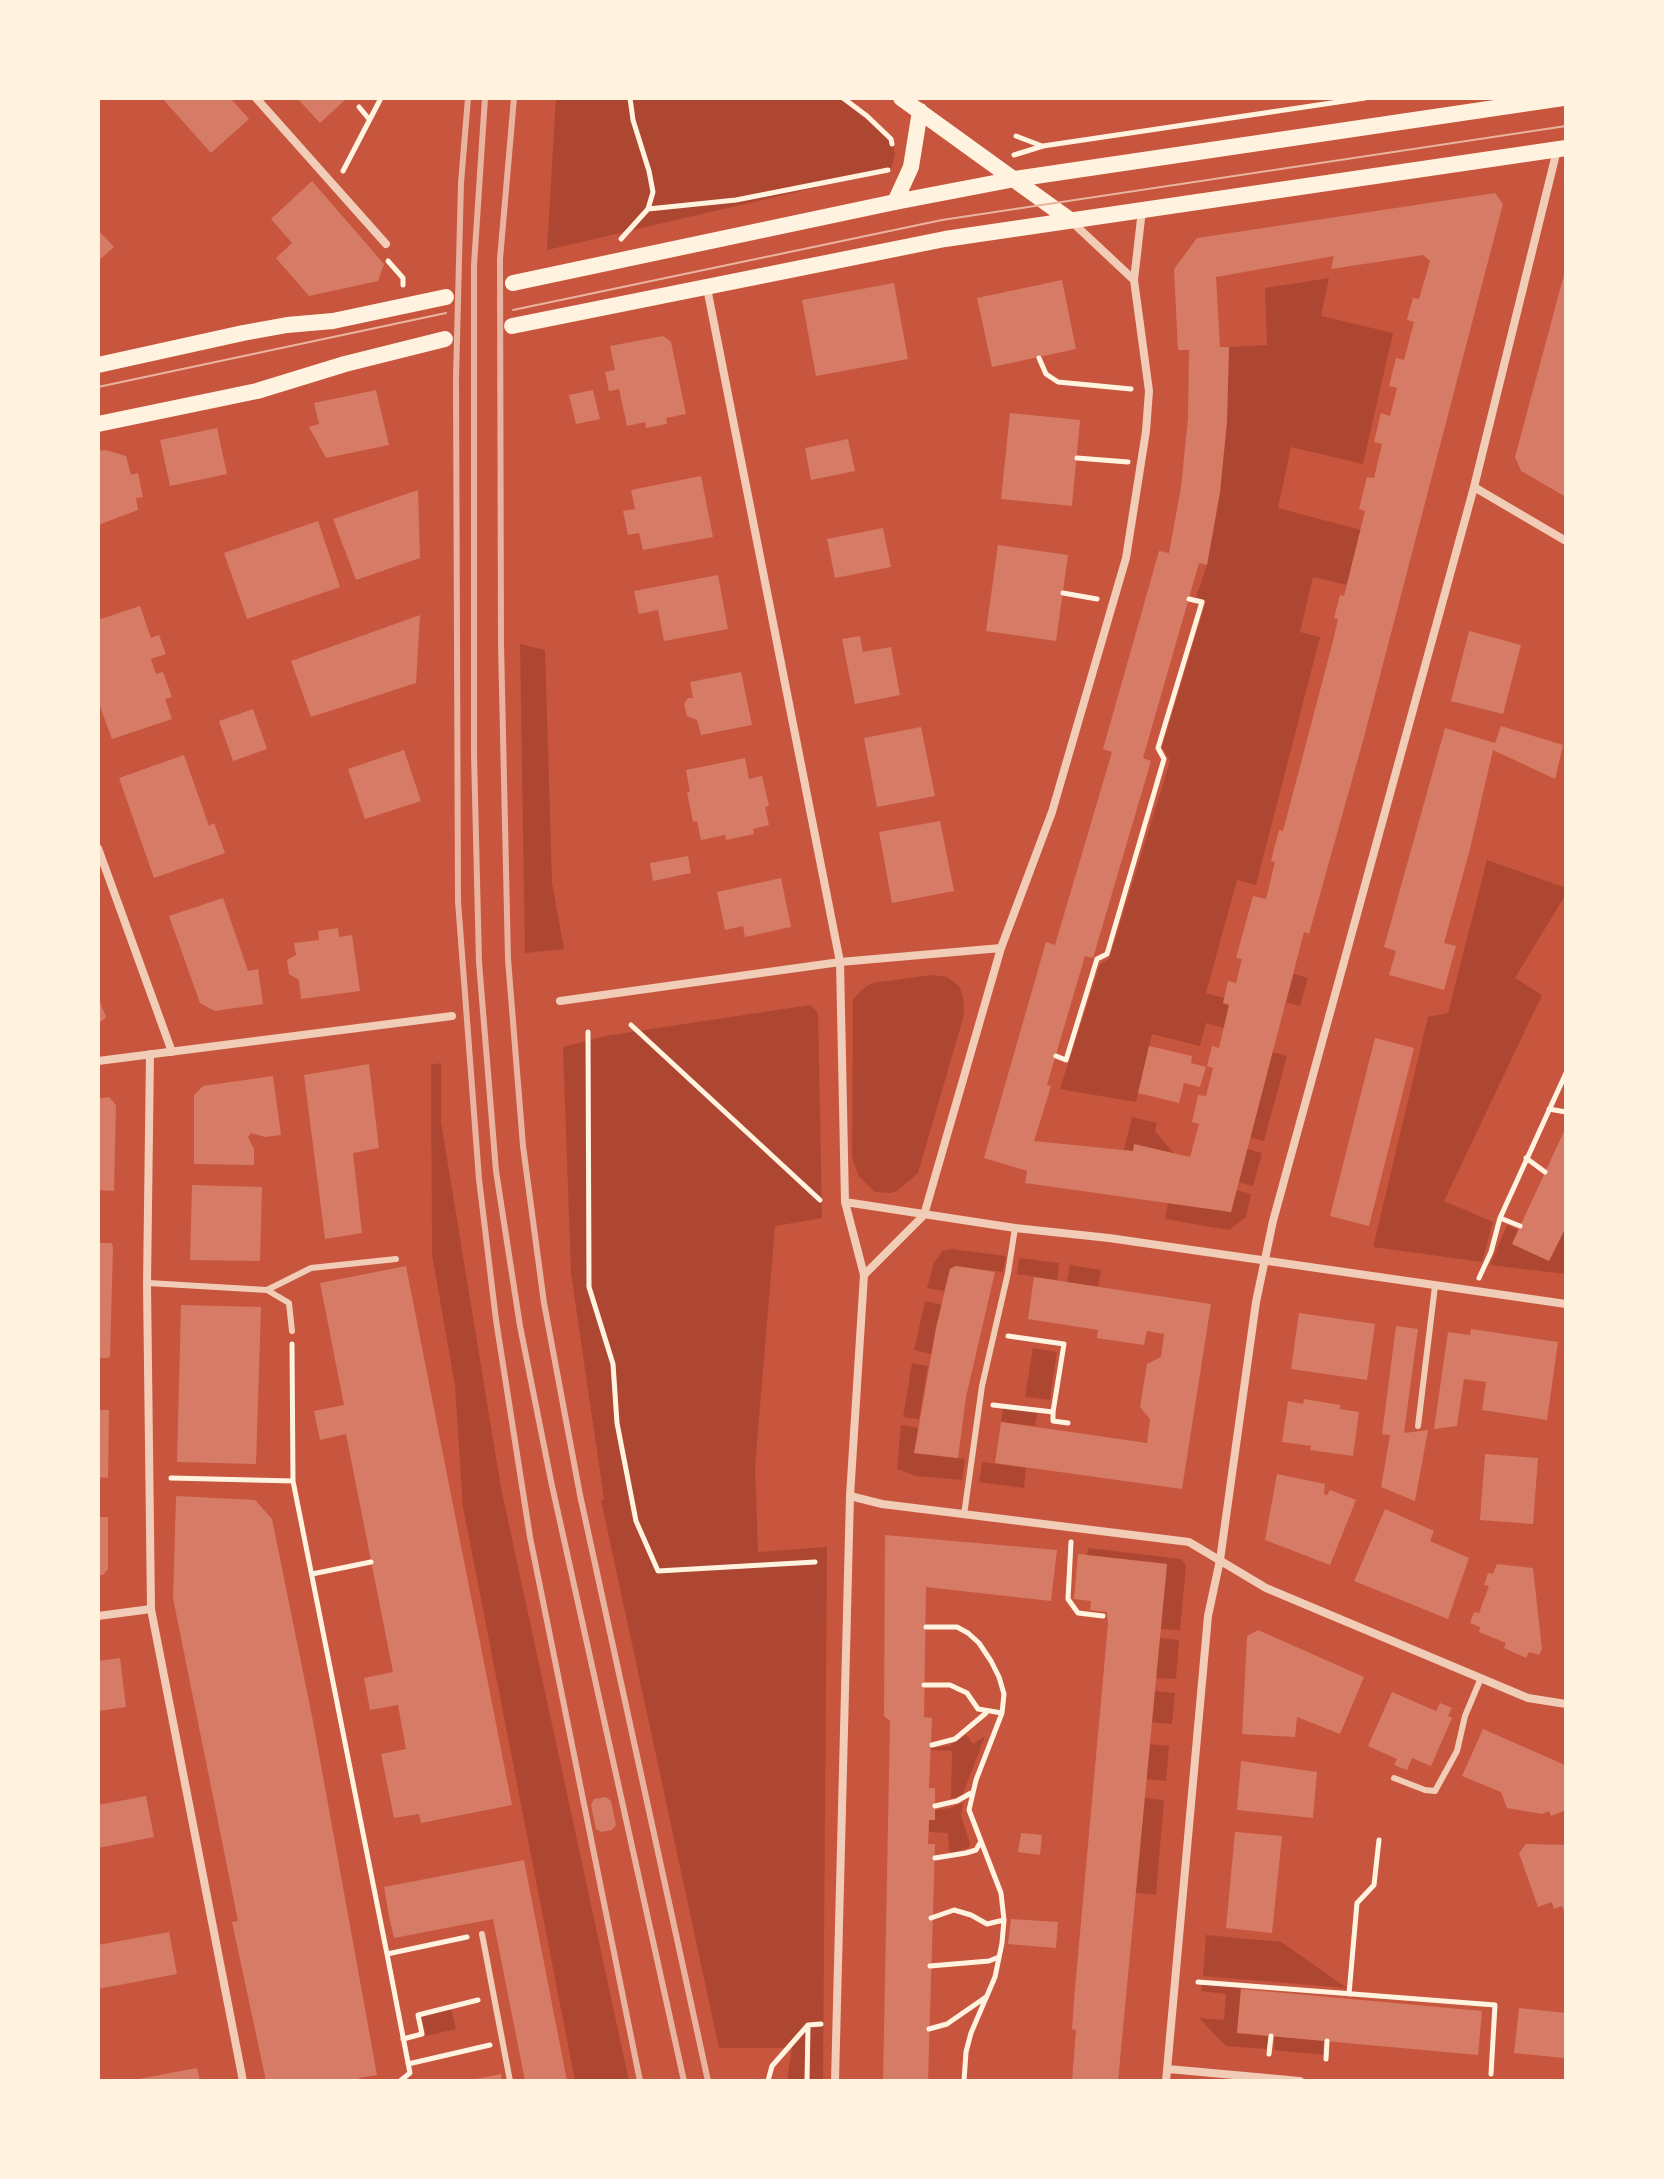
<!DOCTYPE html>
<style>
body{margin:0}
#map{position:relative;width:1664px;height:2179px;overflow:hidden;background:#c8553d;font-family:"DejaVu Sans",sans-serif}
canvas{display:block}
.frame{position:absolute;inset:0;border:100px solid #fff3e0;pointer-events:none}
</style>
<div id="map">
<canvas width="1664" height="2179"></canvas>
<div class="frame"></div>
</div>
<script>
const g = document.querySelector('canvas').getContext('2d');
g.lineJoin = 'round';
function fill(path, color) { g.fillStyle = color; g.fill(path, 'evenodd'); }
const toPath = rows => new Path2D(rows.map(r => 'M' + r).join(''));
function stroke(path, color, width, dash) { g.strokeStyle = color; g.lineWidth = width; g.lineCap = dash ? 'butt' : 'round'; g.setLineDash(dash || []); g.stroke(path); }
fill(toPath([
 [556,98,843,98,891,139,895,154,891,170,547,250],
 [1329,278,1321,316,1393,333,1363,464,1291,447,1278,508,1361,530,1347,585,1313,577,1300,632,1320,637,1256,885,1237,880,1206,993,1224,998,1223,1003,1229,1005,1224,1028,1206,1023,1200,1046,1152,1034,1136,1102,1060,1089,1100,964,1109,959,1170,761,1162,747,1206,601,1196,597,1207,565,1220,492,1227,421,1229,347,1267,345,1265,288],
 [520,644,545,650,552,883,564,949,525,953],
 [1487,860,1566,888,1566,894,1515,978,1542,995,1444,1201,1493,1222,1482,1262,1373,1247,1428,1017,1448,1013],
 [1294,974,1308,978,1300,1006,1286,1002],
 [932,975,947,977,959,986,963,996,964,1015,918,1173,897,1191,890,1193,875,1192,859,1176,852,1158,853,1000,861,990,872,983],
 [810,1005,818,1013,822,1218,775,1226,755,1467,758,1552,827,1547,823,2081,787,2081,792,2048,719,2048,601,1500,604,1499,571,1273,563,1047,605,1036],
 [1272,1052,1287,1056,1264,1141,1250,1137],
 [441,1063,441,1122,501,1488,629,2081,575,2081,463,1507,455,1386,432,1254,431,1065],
 [1132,1117,1157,1123,1155,1131,1174,1154,1135,1144,1133,1151,1124,1150],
 [1247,1149,1262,1153,1253,1186,1238,1182],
 [1236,1190,1251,1194,1246,1217,1229,1230,1165,1219,1168,1203,1231,1212],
 [1507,1225,1518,1230,1512,1244,1549,1261,1566,1226,1566,1274,1490,1265],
 [951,1249,1006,1256,1003,1272,956,1266,950,1269,944,1291,927,1288,934,1263,942,1251],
 [1019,1258,1059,1263,1057,1280,1017,1274],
 [1070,1265,1101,1270,1098,1287,1067,1282],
 [925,1301,942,1305,931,1354,914,1350],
 [1033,1348,1057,1352,1050,1400,1025,1397],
 [912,1363,928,1366,919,1419,903,1417],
 [1003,1408,1037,1413,1035,1426,1001,1422],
 [901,1425,918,1428,915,1453,965,1459,962,1480,916,1476,897,1469],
 [982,1462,1026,1468,1024,1488,979,1482],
 [1088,1548,1181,1559,1186,1565,1180,1630,1160,1629,1167,1564,1087,1555],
 [1159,1638,1179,1640,1176,1679,1155,1678],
 [1154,1691,1175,1693,1172,1724,1151,1722],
 [966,1735,973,1744,985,1736,963,1794,951,1799,952,1751,931,1750,931,1748,949,1746],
 [1149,1744,1169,1746,1166,1781,1145,1779],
 [1144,1798,1164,1800,1156,1895,1135,1893],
 [963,1803,961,1816,970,1844,968,1848,952,1853,949,1851,948,1833,929,1832,929,1820,935,1820,935,1810,950,1808],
 [1206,1935,1281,1942,1347,1988,1203,1976],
 [1202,1984,1241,1987,1237,2033,1269,2036,1267,2049,1226,2046,1199,2018,1224,2020,1226,1994,1201,1991],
 [451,2009,456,2029,426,2036,421,2016],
 [1275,2036,1324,2041,1323,2055,1274,2050]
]), '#ae4732');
fill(toPath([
 [162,98,230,98,249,119,211,153],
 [297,98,347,98,320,123],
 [312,181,384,264,378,281,309,296,276,258,292,243,271,219],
 [1495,193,1503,204,1364,737,1309,934,1304,932,1231,1212,1025,1183,1027,1171,984,1158,1046,942,1055,945,1112,752,1103,749,1159,551,1169,553,1181,487,1188,418,1189,350,1178,350,1174,269,1197,238],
 [1423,255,1430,261,1419,299,1413,298,1407,320,1414,322,1404,360,1396,358,1389,386,1397,388,1390,416,1381,413,1374,442,1382,444,1374,478,1367,477,1359,509,1365,511,1344,596,1340,595,1334,618,1338,619,1333,641,1283,831,1279,830,1271,861,1275,862,1266,899,1253,896,1236,958,1242,959,1236,983,1228,981,1223,1003,1229,1005,1219,1048,1212,1046,1207,1066,1213,1068,1206,1096,1198,1095,1192,1122,1199,1124,1190,1157,1134,1144,1133,1151,1034,1141,1051,1086,1047,1085,1085,956,1093,958,1151,761,1143,758,1199,563,1207,565,1220,492,1227,421,1229,347,1220,347,1216,277,1334,256,1331,269],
 [98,230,114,247,98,261],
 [1565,271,1566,271,1566,497,1521,471,1515,457],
 [1062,280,1076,349,992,367,977,298],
 [894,283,908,359,816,376,802,300],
 [663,336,671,342,686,414,666,418,667,424,646,428,645,422,627,426,619,389,609,391,605,372,615,370,610,346],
 [376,390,389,445,326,458,309,427,319,424,314,403],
 [593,390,600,419,576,424,569,395],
 [1010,413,1080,420,1072,506,1001,499],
 [217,428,227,474,170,486,160,440],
 [848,439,855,471,811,480,805,448],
 [106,450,126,456,131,475,138,473,143,497,136,498,138,510,98,525,98,451],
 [701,476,713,537,643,550,639,533,628,535,623,511,635,509,631,490],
 [418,490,420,558,356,580,333,519],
 [318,521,340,587,247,619,224,553],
 [883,528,891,567,835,578,827,539],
 [998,545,1068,555,1056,641,986,631],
 [718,575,728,629,664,641,658,610,639,614,634,591],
 [140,606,151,638,159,635,166,654,151,659,156,674,163,672,172,697,165,699,172,719,112,739,98,701,98,620],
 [420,615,416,683,311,717,291,661],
 [1469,631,1521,645,1503,714,1451,701],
 [860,636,863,652,891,647,900,695,855,704,842,639],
 [741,672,752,725,701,735,697,720,687,716,684,704,688,698,693,698,690,682],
 [253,709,267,749,233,761,219,721],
 [1501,726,1563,745,1555,779,1493,750,1469,853,1444,943,1456,946,1444,990,1389,975,1396,951,1384,947,1445,728,1495,743],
 [921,727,935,796,877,807,864,738],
 [404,750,421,801,365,819,348,769],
 [184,755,209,826,214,823,225,853,154,878,119,778],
 [745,758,749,779,762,776,769,806,765,807,769,825,753,829,754,834,726,840,725,835,701,840,697,821,693,822,687,792,690,792,686,770],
 [940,821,954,891,892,903,879,832],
 [688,856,691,873,653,881,650,863],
 [781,878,791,927,745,937,743,926,725,930,717,892],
 [223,898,248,971,258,969,263,1004,215,1011,200,1003,169,916],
 [338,928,339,937,352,935,360,991,301,999,299,980,289,974,287,960,296,955,294,943,319,940,318,931],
 [98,997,106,1017,98,1024],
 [1375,1038,1414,1048,1369,1226,1330,1216],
 [1149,1046,1192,1056,1191,1063,1206,1067,1200,1087,1184,1083,1179,1103,1138,1093],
 [369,1064,379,1148,353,1153,362,1233,325,1239,304,1075],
 [273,1076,281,1135,265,1137,251,1133,248,1137,254,1149,254,1165,194,1164,194,1095,203,1086],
 [109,1097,116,1105,114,1191,98,1190,98,1099],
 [1566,1127,1566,1227,1549,1261,1512,1244],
 [192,1185,262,1187,260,1261,190,1260],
 [98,1243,111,1243,113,1246,110,1356,107,1358,98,1358],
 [406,1266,512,1805,421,1823,419,1814,394,1818,381,1754,406,1749,398,1705,370,1710,364,1678,393,1672,346,1434,320,1440,314,1411,344,1405,320,1283],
 [956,1266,995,1272,966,1397,958,1458,914,1453,936,1328,950,1269],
 [1034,1277,1211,1304,1182,1489,995,1463,1001,1422,1147,1443,1150,1419,1140,1407,1147,1364,1161,1357,1164,1334,1147,1331,1144,1345,1097,1338,1098,1330,1028,1319],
 [181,1305,261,1307,256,1464,177,1462],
 [1299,1313,1375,1324,1367,1380,1291,1369],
 [1396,1326,1418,1329,1404,1433,1428,1430,1415,1501,1381,1487,1390,1435,1382,1434],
 [1471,1329,1558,1342,1547,1420,1482,1410,1486,1382,1464,1379,1457,1426,1434,1429,1448,1332,1470,1335],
 [1304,1399,1340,1405,1340,1409,1359,1412,1353,1456,1310,1450,1311,1446,1282,1442,1288,1401,1303,1404],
 [98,1410,109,1410,108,1478,98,1477],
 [1485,1454,1538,1458,1533,1524,1480,1520],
 [1277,1474,1325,1484,1324,1494,1327,1495,1330,1490,1356,1500,1330,1565,1265,1540],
 [176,1496,255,1500,272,1519,313,1721,377,2075,359,2078,359,2081,266,2081,232,1922,238,1921,173,1598],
 [1385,1509,1434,1531,1430,1541,1469,1558,1448,1619,1354,1581],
 [98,1517,108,1517,108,1569,103,1575,98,1575],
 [885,1535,1057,1550,1051,1601,926,1587,924,1717,932,1718,929,1788,935,1788,935,1820,929,1820,928,1844,935,1844,928,2081,883,2081,890,1721,884,1716],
 [1078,1554,1167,1564,1118,2081,1072,2081,1076,2030,1072,2029,1075,1988,1108,1624,1107,1612,1090,1610,1091,1601,1074,1599],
 [1497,1564,1533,1568,1542,1649,1539,1655,1529,1652,1526,1658,1504,1648,1506,1643,1479,1632,1480,1627,1470,1623,1474,1612,1479,1613,1489,1586,1484,1585,1488,1573,1493,1574],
 [1258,1630,1364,1677,1340,1734,1297,1717,1295,1737,1242,1734,1247,1636],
 [120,1658,126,1707,98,1711,98,1661],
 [1392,1692,1436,1711,1440,1703,1452,1708,1448,1716,1452,1718,1431,1766,1412,1758,1407,1770,1394,1765,1397,1759,1368,1746],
 [1483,1729,1565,1765,1566,1810,1551,1816,1549,1811,1542,1814,1507,1808,1501,1792,1462,1776],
 [1241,1761,1317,1772,1313,1818,1237,1810],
 [146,1796,154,1837,98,1848,98,1805],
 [606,1797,611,1801,616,1825,612,1830,601,1832,596,1829,591,1805,594,1799],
 [1235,1832,1282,1836,1272,1933,1226,1928],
 [1021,1833,1042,1835,1040,1855,1018,1852],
 [1526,1844,1566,1845,1566,1915,1562,1906,1554,1909,1552,1902,1538,1907,1519,1853],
 [524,1860,567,2081,525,2081,493,1919,394,1938,389,1916,384,1887],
 [1011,1919,1058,1922,1056,1948,1008,1944],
 [169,1932,177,1974,98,1989,98,1945],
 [1241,1989,1482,2011,1478,2055,1237,2033],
 [1519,2008,1566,2013,1564,2058,1514,2053],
 [197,2068,200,2081,138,2081,138,2079],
 [501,2074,502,2081,471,2081,471,2080]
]), '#d67c66');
stroke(toPath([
 [843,98,867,116,891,139,892,144],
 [359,107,369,119],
 [1016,136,1042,146],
 [1014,155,1043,146,1365,98],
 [343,171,381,98],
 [648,209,736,200,888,170],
 [621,239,648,209,653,192,649,171,633,120,630,98],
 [388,261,403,278,403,285],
 [1039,358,1046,374,1058,382,1131,389],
 [1077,458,1128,462],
 [1063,593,1097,599],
 [631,1025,820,1200],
 [588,1032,589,1287,613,1364,617,1423,636,1521,658,1571,815,1562],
 [1056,1056,1066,1060,1097,959,1107,954,1164,759,1158,748,1202,602,1189,599],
 [1549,1109,1566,1112],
 [1526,1158,1545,1172],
 [1500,1218,1520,1226],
 [1479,1278,1491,1252,1500,1218,1566,1073],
 [292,1344,293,1481],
 [993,1405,1053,1412,1064,1344,1008,1336],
 [1053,1412,1053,1421,1068,1423],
 [171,1478,293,1481,387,1954],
 [1071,1542,1068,1599,1078,1613,1103,1616],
 [312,1574,371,1562],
 [926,1627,957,1627,968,1633,979,1643,991,1661,999,1677,1004,1694,1002,1713,976,1780,969,1810,1001,1893,1004,1920,1002,1943,995,1977,971,2033,966,2052,964,2081],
 [924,1685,950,1685,967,1693,978,1709,1002,1713],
 [932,1745,955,1739,986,1713],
 [935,1806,957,1801,971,1793],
 [935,1858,966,1853,976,1850,980,1843],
 [931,1918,954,1910,971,1915,987,1924,1004,1920],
 [930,1966,989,1961,999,1957],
 [1198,1982,1495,2005,1491,2074],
 [1349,1994,1357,1903,1374,1885,1379,1840],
 [929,2029,947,2024,986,1997],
 [403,2039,422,2034,418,2015,478,2000],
 [1269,2054,1271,2036],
 [1326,2059,1327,2041],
 [408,2064,490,2045],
 [400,2081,410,2073,387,1954,467,1937],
 [768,2081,772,2066,808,2025,821,2024],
 [807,2081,808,2026]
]), '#fff3e0', 5);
stroke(toPath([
 [148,1283,267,1290,311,1268,396,1259],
 [267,1290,289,1303,292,1331],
 [1418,1426,1435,1286],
 [964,1515,982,1386,1008,1273,1015,1228],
 [1394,1778,1425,1790,1435,1791,1457,1751,1465,1716,1481,1678],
 [482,1934,510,2081]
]), '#f1ccb7', 6);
stroke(toPath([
 [256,98,386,244],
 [1134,280,1142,210],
 [707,288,840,962,845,1202,864,1275,850,1496,835,2081],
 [1474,487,1566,541],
 [98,848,172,1052],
 [560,1001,840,962,1001,948],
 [150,1054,147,1284,151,1609,243,2081],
 [98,1061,452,1016],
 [845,1202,1015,1228,1109,1238,1566,1304],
 [864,1275,924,1215,1001,948,1052,812,1126,558,1146,431,1149,391,1134,280,1071,221],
 [850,1496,882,1504,1189,1542,1266,1588,1528,1698,1566,1704],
 [98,1616,151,1609],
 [1168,2069,1300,2081],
 [1166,2081,1208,1616,1220,1560,1256,1302,1273,1221,1474,487,1557,150]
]), '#f1ccb7', 8);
stroke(toPath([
 [901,98,1070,220],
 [895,202,911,167,920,111],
 [513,283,895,202,1015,179,1563,98],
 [512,326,945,239,1566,148],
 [98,365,243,333,287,325,333,321,446,297],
 [98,424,257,391,345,364,445,339]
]), '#fff3e0', 16);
stroke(toPath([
 [513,310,942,220,1566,126],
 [98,387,446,313]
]), '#e9b49f', 2);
stroke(toPath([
 [468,98,461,183,456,378,458,901,479,1179,496,1320,530,1537,640,2081],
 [485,98,474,265,474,754,479,962,496,1171,520,1326,551,1481,684,2081],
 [514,98,500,259,501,644,508,959,523,1146,544,1303,580,1495,708,2081]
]), '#e9b49f', 6);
</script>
